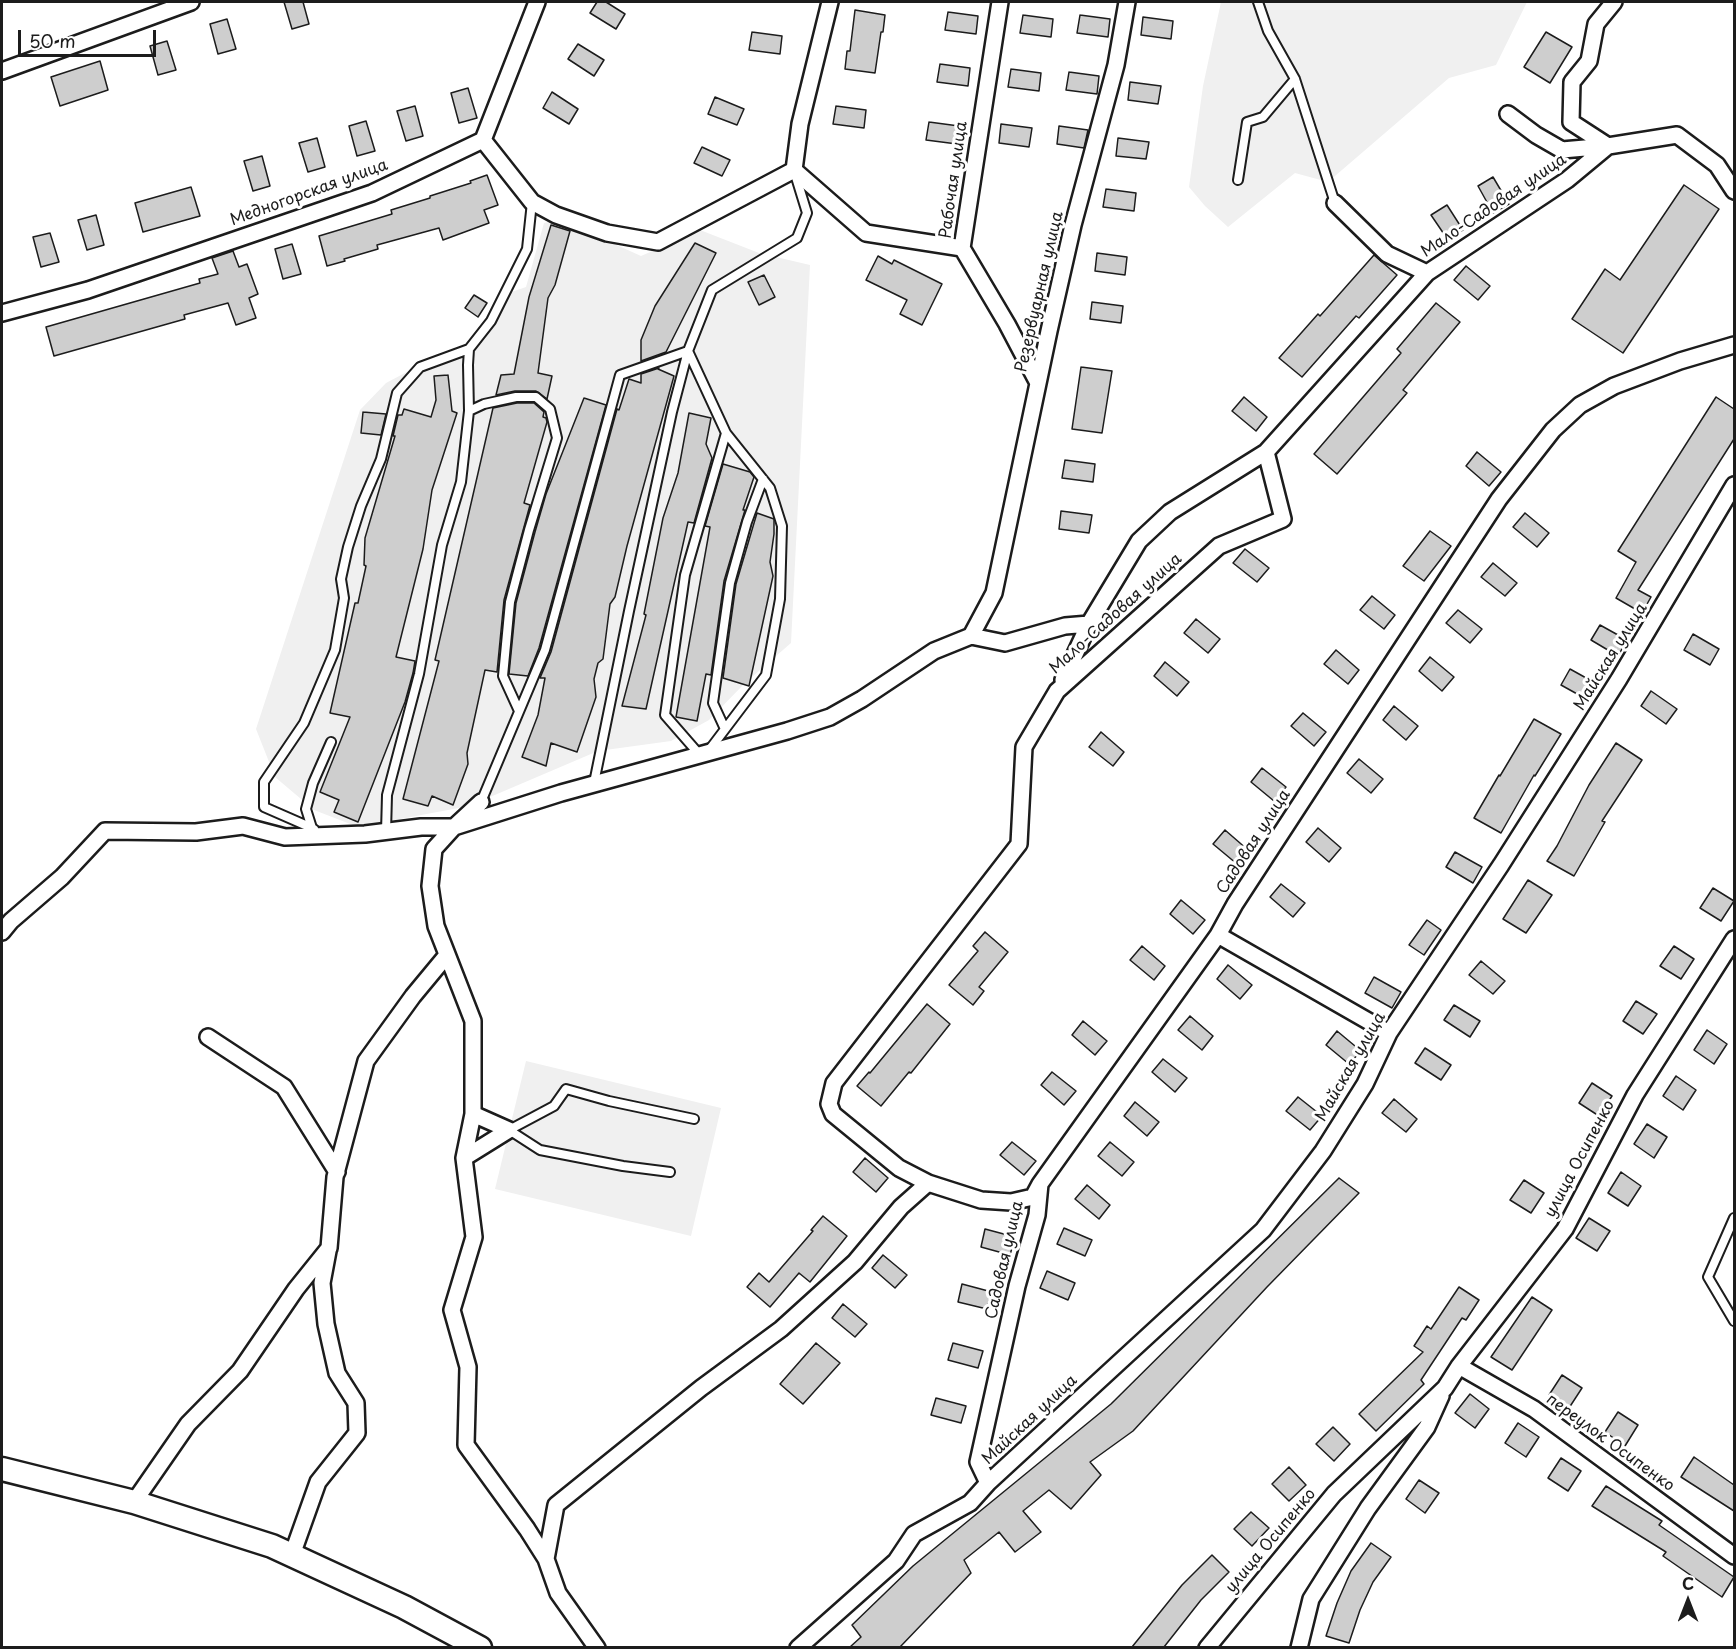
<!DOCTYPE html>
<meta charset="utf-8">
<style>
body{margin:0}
#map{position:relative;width:1736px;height:1649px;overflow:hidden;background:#fff;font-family:"Playpen Sans",sans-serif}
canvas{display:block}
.frame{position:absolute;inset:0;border:3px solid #1c1c1c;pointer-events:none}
.north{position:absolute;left:1658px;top:1571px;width:60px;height:60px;-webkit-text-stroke:4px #fff;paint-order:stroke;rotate:0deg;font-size:16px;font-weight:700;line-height:24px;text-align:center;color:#1c1c1c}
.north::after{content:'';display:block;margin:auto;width:21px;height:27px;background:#1c1c1c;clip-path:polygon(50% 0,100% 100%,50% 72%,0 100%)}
.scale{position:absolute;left:18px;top:30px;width:138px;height:27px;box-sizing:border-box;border:3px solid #1c1c1c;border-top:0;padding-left:8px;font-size:18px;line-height:21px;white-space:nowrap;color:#1c1c1c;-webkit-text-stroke:4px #fff;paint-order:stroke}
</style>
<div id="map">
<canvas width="1736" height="1649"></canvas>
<div class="frame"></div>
<div class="north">С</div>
<div class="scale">50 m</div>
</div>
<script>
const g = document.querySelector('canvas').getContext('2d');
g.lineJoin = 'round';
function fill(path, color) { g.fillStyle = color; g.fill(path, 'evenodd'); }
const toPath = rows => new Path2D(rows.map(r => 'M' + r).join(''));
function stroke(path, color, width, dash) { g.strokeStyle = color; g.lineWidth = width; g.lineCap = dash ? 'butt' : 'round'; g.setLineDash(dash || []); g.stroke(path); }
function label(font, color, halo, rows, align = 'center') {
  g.font = font + ' "Playpen Sans",sans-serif'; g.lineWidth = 6; g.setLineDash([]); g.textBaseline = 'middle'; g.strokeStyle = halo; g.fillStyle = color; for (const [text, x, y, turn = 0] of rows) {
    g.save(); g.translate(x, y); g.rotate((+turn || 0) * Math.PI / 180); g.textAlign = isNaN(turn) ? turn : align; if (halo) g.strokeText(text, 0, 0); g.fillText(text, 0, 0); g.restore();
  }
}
fill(toPath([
 [1221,2,1527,2,1496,65,1449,78,1328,182,1295,173,1228,227,1205,206,1189,187,1203,86],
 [559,219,641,256,700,230,759,253,810,265,791,643,744,684,709,720,671,741,598,751,469,806,358,827,314,810,275,777,256,729,360,410,386,383,437,356,485,339,503,295,526,287,544,223],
 [526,1061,721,1108,691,1236,495,1189]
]), '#f0f0f0');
const building = toPath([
 [284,2,303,2,309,24,292,29,284,2],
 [597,2,606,2,625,14,616,29,590,13,597,2],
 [855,10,885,15,883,32,881,32,875,73,845,69,847,51,850,51,855,10],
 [948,12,978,16,976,34,945,30,948,12],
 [1023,15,1053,19,1051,37,1020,33,1023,15],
 [1080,15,1110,19,1108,37,1077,33,1080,15],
 [1143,17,1173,21,1171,39,1141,35,1143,17],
 [227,19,236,49,218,54,210,24,227,19],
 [752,32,782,36,780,54,749,50,752,32],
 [1546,32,1572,47,1550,83,1524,67,1546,32],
 [167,41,176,70,158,75,150,46,167,41],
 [578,44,604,60,594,76,568,59,578,44],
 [100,61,108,90,60,106,51,77,100,61],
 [940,64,970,68,968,86,937,82,940,64],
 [1011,69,1041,73,1039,91,1008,87,1011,69],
 [1069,72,1099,76,1097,94,1066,90,1069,72],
 [1130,82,1161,86,1158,104,1128,100,1130,82],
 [468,88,477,118,459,123,451,93,468,88],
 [552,92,578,109,569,124,543,108,552,92],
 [715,97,744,109,737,125,708,114,715,97],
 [415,106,423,136,406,141,397,111,415,106],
 [836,106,866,110,864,128,833,124,836,106],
 [366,121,375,151,357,156,349,126,366,121],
 [929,122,959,126,957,144,926,140,929,122],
 [1001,124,1032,128,1029,147,999,143,1001,124],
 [1059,126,1088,130,1084,148,1057,144,1059,126],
 [317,138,325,167,308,172,299,143,317,138],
 [1118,138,1149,142,1146,159,1116,156,1118,138],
 [702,147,730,160,722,176,694,163,702,147],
 [262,156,270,186,253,191,244,161,262,156],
 [487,175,498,205,484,210,489,223,443,240,439,228,377,245,378,249,344,259,345,261,327,266,319,236,392,214,391,210,430,198,430,196,471,183,470,181,487,175],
 [1493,177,1509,204,1493,213,1478,186,1493,177],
 [1684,185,1719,209,1623,353,1572,319,1605,269,1620,280,1684,185],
 [191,187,200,216,143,232,135,203,191,187],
 [1106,189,1136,193,1134,211,1103,207,1106,189],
 [1447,205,1463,230,1448,240,1431,215,1447,205],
 [96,215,104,245,87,250,78,220,96,215],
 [551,225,570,231,555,285,548,298,538,373,552,376,547,399,536,391,515,391,496,395,501,375,514,374,529,297,551,225],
 [50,233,59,262,41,267,33,237,50,233],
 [695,243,716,253,666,352,641,361,641,340,655,306,695,243],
 [292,244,301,274,283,279,275,249,292,244],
 [233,251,239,267,247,264,258,294,249,298,256,318,236,325,228,303,184,315,185,319,54,356,46,327,200,283,199,279,218,274,212,258,233,251],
 [1097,253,1127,257,1125,275,1095,271,1097,253],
 [1374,255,1397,275,1359,318,1356,316,1302,377,1279,358,1318,314,1320,316,1374,255],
 [878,256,892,264,894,260,942,284,922,325,900,314,907,300,866,280,878,256],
 [1466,266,1490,286,1478,300,1454,280,1466,266],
 [764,275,775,297,759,305,748,282,764,275],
 [474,295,487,303,478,317,465,308,474,295],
 [1092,302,1123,306,1121,323,1090,319,1092,302],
 [1436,303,1460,322,1403,390,1407,393,1337,474,1314,454,1401,353,1397,349,1436,303],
 [1081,367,1112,371,1102,433,1072,429,1081,367],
 [659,368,658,369,674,376,627,546,615,597,610,604,603,659,598,663,594,679,596,697,577,752,551,743,546,766,522,757,538,715,545,678,540,678,551,652,617,409,619,410,629,379,641,383,641,374,659,368],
 [448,375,452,411,457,413,432,490,423,549,396,657,415,661,413,673,405,702,358,822,334,812,339,800,320,792,350,717,330,713,355,603,358,603,366,566,364,565,365,538,395,436,393,436,398,415,402,415,404,409,431,417,436,400,434,376,448,375],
 [1244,397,1267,417,1256,431,1232,411,1244,397],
 [1716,397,1734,409,1734,439,1638,590,1651,597,1642,613,1616,598,1636,562,1618,551,1716,397],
 [584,398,606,405,539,648,528,676,509,674,516,603,535,532,546,494,584,398],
 [517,403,534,403,544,412,543,417,546,418,547,422,524,503,530,505,504,600,497,672,485,670,467,753,468,764,453,805,432,796,428,806,403,799,439,661,435,660,493,408,517,403],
 [363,412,386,414,381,435,361,433,363,412],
 [689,413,711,418,706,444,712,458,694,523,688,522,646,709,622,706,646,615,644,614,663,518,678,473,689,413],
 [1477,452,1501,472,1489,486,1466,466,1477,452],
 [1065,460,1095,464,1093,482,1062,478,1065,460],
 [723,464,750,472,754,477,743,510,745,510,724,581,711,675,706,674,697,721,676,717,710,527,705,526,723,464],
 [1061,511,1092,515,1089,533,1059,529,1061,511],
 [757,513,774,519,774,534,770,562,773,576,749,686,723,678,736,584,757,513],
 [1525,513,1549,533,1537,547,1513,527,1525,513],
 [1430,531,1451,546,1424,581,1403,566,1430,531],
 [1245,549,1269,568,1257,582,1233,563,1245,549],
 [1493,563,1517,583,1505,596,1481,577,1493,563],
 [1372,596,1395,615,1384,629,1360,610,1372,596],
 [1458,610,1482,629,1470,643,1446,623,1458,610],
 [1196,619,1220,639,1208,653,1184,633,1196,619],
 [1600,625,1627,640,1618,656,1591,640,1600,625],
 [1693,634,1719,649,1710,665,1684,650,1693,634],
 [1336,650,1359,670,1348,684,1324,664,1336,650],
 [1430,657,1454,677,1442,691,1419,671,1430,657],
 [1165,662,1189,682,1177,696,1154,676,1165,662],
 [1570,669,1597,684,1588,700,1561,685,1570,669],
 [1651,691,1677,709,1666,724,1641,706,1651,691],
 [1394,706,1418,726,1406,740,1383,720,1394,706],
 [1303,713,1326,732,1314,746,1291,726,1303,713],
 [1534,719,1561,734,1535,776,1534,775,1501,833,1474,818,1499,775,1500,776,1534,719],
 [1101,732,1124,752,1113,766,1089,747,1101,732],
 [1616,743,1642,760,1602,821,1605,822,1574,876,1547,861,1557,846,1589,785,1616,743],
 [1359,759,1383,779,1371,793,1347,773,1359,759],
 [1262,768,1286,787,1274,801,1251,782,1262,768],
 [1318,828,1341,848,1329,862,1306,842,1318,828],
 [1225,830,1248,850,1237,864,1213,844,1225,830],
 [1455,852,1482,867,1473,883,1446,867,1455,852],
 [1528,880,1552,895,1526,933,1503,919,1528,880],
 [1281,884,1305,903,1293,917,1270,897,1281,884],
 [1713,888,1734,901,1721,921,1700,908,1713,888],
 [1181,900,1205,920,1193,934,1170,914,1181,900],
 [1427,920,1441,930,1424,955,1409,945,1427,920],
 [985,932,1008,952,979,987,984,991,973,1005,949,985,978,951,973,946,985,932],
 [1142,946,1165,966,1154,980,1130,960,1142,946],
 [1674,946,1694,959,1681,979,1660,966,1674,946],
 [1481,961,1505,981,1493,994,1469,975,1481,961],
 [1228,965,1252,985,1240,999,1217,979,1228,965],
 [1374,977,1401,992,1392,1008,1365,993,1374,977],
 [1636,1001,1657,1014,1643,1034,1623,1021,1636,1001],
 [927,1004,950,1024,911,1073,909,1072,881,1106,857,1086,869,1072,870,1073,927,1004],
 [1454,1005,1480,1021,1470,1037,1444,1020,1454,1005],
 [1190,1016,1213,1036,1202,1050,1178,1030,1190,1016],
 [1083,1021,1107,1041,1095,1055,1072,1035,1083,1021],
 [1707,1030,1727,1044,1714,1064,1694,1050,1707,1030],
 [1337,1031,1361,1051,1349,1064,1326,1045,1337,1031],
 [1425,1048,1451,1065,1441,1080,1415,1063,1425,1048],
 [1163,1059,1187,1078,1175,1092,1152,1072,1163,1059],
 [1052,1072,1076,1091,1064,1105,1041,1085,1052,1072],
 [1676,1076,1696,1090,1683,1110,1663,1096,1676,1076],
 [1592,1083,1612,1096,1599,1116,1579,1103,1592,1083],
 [1298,1097,1322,1116,1310,1130,1286,1111,1298,1097],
 [1394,1099,1417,1119,1406,1132,1382,1113,1394,1099],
 [1135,1102,1159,1122,1147,1136,1124,1116,1135,1102],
 [1647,1124,1667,1137,1654,1158,1634,1144,1647,1124],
 [1012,1142,1036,1161,1024,1175,1000,1155,1012,1142],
 [1110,1142,1134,1162,1122,1176,1098,1156,1110,1142],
 [865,1158,888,1178,876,1192,853,1172,865,1158],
 [1621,1172,1641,1186,1628,1206,1608,1193,1621,1172],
 [1339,1178,1359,1193,1267,1287,1133,1431,1090,1462,1101,1475,1071,1509,1049,1490,1023,1511,1041,1532,1015,1552,999,1532,964,1560,971,1573,900,1647,850,1647,861,1637,852,1625,913,1566,1111,1404,1339,1178],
 [1524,1180,1544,1193,1531,1213,1510,1200,1524,1180],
 [1087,1185,1110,1205,1099,1219,1075,1199,1087,1185],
 [823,1216,847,1236,810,1282,799,1273,770,1307,747,1287,759,1273,769,1282,813,1231,811,1230,823,1216],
 [1589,1218,1610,1231,1597,1251,1576,1238,1589,1218],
 [1064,1228,1092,1240,1085,1256,1057,1244,1064,1228],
 [985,1229,1015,1237,1010,1255,981,1247,985,1229],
 [883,1255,907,1275,895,1288,872,1268,883,1255],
 [1047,1271,1075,1283,1068,1300,1040,1288,1047,1271],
 [962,1284,992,1292,987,1309,958,1302,962,1284],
 [1459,1287,1479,1300,1466,1320,1462,1318,1421,1380,1424,1384,1376,1431,1359,1414,1423,1352,1414,1346,1427,1326,1431,1329,1459,1287],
 [1532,1297,1552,1310,1512,1370,1491,1357,1532,1297],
 [843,1304,867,1324,855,1337,832,1318,843,1304],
 [816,1343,840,1363,803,1404,780,1384,816,1343],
 [953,1343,983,1351,978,1368,948,1360,953,1343],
 [1562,1375,1582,1388,1569,1408,1549,1395,1562,1375],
 [1470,1394,1489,1409,1475,1428,1455,1413,1470,1394],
 [936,1398,966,1406,961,1423,931,1415,936,1398],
 [1618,1412,1638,1425,1625,1446,1605,1432,1618,1412],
 [1518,1423,1539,1437,1526,1457,1505,1443,1518,1423],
 [1333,1427,1350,1444,1334,1461,1316,1444,1333,1427],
 [1694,1457,1734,1485,1734,1511,1681,1477,1694,1457],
 [1561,1458,1581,1471,1568,1491,1548,1478,1561,1458],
 [1289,1467,1306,1485,1289,1501,1272,1484,1289,1467],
 [1419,1480,1439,1493,1425,1513,1406,1499,1419,1480],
 [1606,1486,1662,1521,1659,1525,1734,1577,1722,1597,1663,1556,1666,1552,1592,1506,1606,1486],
 [1251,1512,1269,1528,1252,1546,1234,1529,1251,1512],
 [1371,1543,1391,1557,1373,1582,1360,1610,1349,1643,1326,1636,1337,1603,1351,1571,1371,1543],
 [1212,1555,1229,1572,1201,1600,1164,1647,1132,1647,1182,1585,1212,1555]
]);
fill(building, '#cecece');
stroke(building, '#1c1c1c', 1.5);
const lane = toPath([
 [1258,2,1268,31,1295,79,1335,203],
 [1238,180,1247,122,1263,117,1295,79],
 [519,711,503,676,510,602,529,530,557,438,550,409,536,397,516,397,484,404,469,411,468,365,469,349,491,321,527,249,532,202],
 [725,729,713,703,730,583,747,522,763,479],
 [699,754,665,715,685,575,726,433],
 [594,783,629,611,672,412,688,351,726,433,770,488,782,526,780,599,766,675,710,749],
 [481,802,545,650,620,375,688,351,712,290,797,238,807,213,795,174],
 [312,828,264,807,264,782,304,723,335,650,344,598,341,579,348,547,361,506,381,459,397,393,420,367,469,349],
 [314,829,312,828,306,809,313,783,331,742],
 [386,832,387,795,419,674,442,545,461,482,469,411],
 [670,1172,623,1166,540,1150,509,1130,554,1106,566,1089,609,1101,694,1119],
 [1734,1218,1708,1277,1734,1321]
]);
const street = toPath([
 [1000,2,962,248,1007,324,1037,381],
 [2,71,191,2],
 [1508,114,1536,135,1562,150,1608,146],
 [483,140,532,202,556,215,607,233,658,242,794,170],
 [1608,146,1571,122,1572,82,1589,61,1596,24,1614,2],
 [794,170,866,233,962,248],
 [794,170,800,124,830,2],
 [1335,203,1387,254,1427,273],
 [2,313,88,290,372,193,483,140,537,2],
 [971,636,994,593,1049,331,1073,225,1116,65,1127,2],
 [1063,680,1089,624,1139,541,1170,512,1266,452],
 [2,932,11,921,62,877,105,831,196,832,243,826,285,837,365,834,421,827,454,827,481,802],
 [1218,935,1389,1033],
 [208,1037,284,1087,337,1172],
 [464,1158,509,1130,473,1114],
 [928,1183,981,1200,1011,1202,1033,1197,1040,1184],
 [1459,1366,1534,1409,1734,1556],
 [988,1483,978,1462,1017,1286,1037,1215,1040,1184,1218,935,1235,904,1499,499,1553,430,1580,405,1614,386,1680,361,1734,345],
 [134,1502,188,1424,240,1371,296,1289,329,1248,335,1177,366,1061,413,996,447,955],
 [292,1555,318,1482,357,1433,356,1403,337,1373,326,1324,322,1283,328,1251],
 [546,1559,527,1529,466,1445,468,1367,452,1310,474,1237,464,1158,473,1114,473,1021,436,926,430,886,434,849,454,827,561,793,787,731,830,717,862,699,934,651,971,636,1005,643,1065,626,1089,624],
 [597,1648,558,1593,546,1559,556,1505,701,1388,781,1329,855,1262,901,1207,928,1183,899,1168,833,1114,829,1104,834,1083,1019,844,1024,747,1057,691,1219,546,1283,519,1266,452,1427,273,1567,180,1608,146,1677,135,1717,165,1734,191],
 [798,1648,896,1561,914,1534,970,1503,988,1483,1263,1230,1323,1151,1365,1084,1389,1033,1501,865,1619,679,1734,485],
 [1207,1648,1334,1494,1445,1388,1459,1366,1565,1229,1635,1095,1734,939],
 [1299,1648,1311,1599,1368,1508,1427,1427,1441,1396]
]);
const secondary = toPath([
 [2,1469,134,1502,272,1546,404,1607,480,1648]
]);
stroke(lane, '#1c1c1c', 12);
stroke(street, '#1c1c1c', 20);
stroke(secondary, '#1c1c1c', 27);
stroke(lane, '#fff', 8);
stroke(street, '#fff', 15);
stroke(secondary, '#fff', 22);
label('16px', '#1c1c1c', '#fff', [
 ["Рабочая улица",954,180,-82],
 ["Медногорская улица",309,193,-20],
 ["Мало-Садовая улица",1494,206,-34],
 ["Резервуарная улица",1040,292,-77],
 ["Мало-Садовая улица",1116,614,-42],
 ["Майская улица",1611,657,-58],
 ["Садовая улица",1254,842,-57],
 ["Майская улица",1351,1067,-60],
 ["улица Осипенко",1580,1159,-62],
 ["Садовая улица",1005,1260,-77],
 ["Майская улица",1030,1420,-43],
 ["переулок Осипенко",1610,1443,36],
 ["улица Осипенко",1271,1541,-50]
]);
</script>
